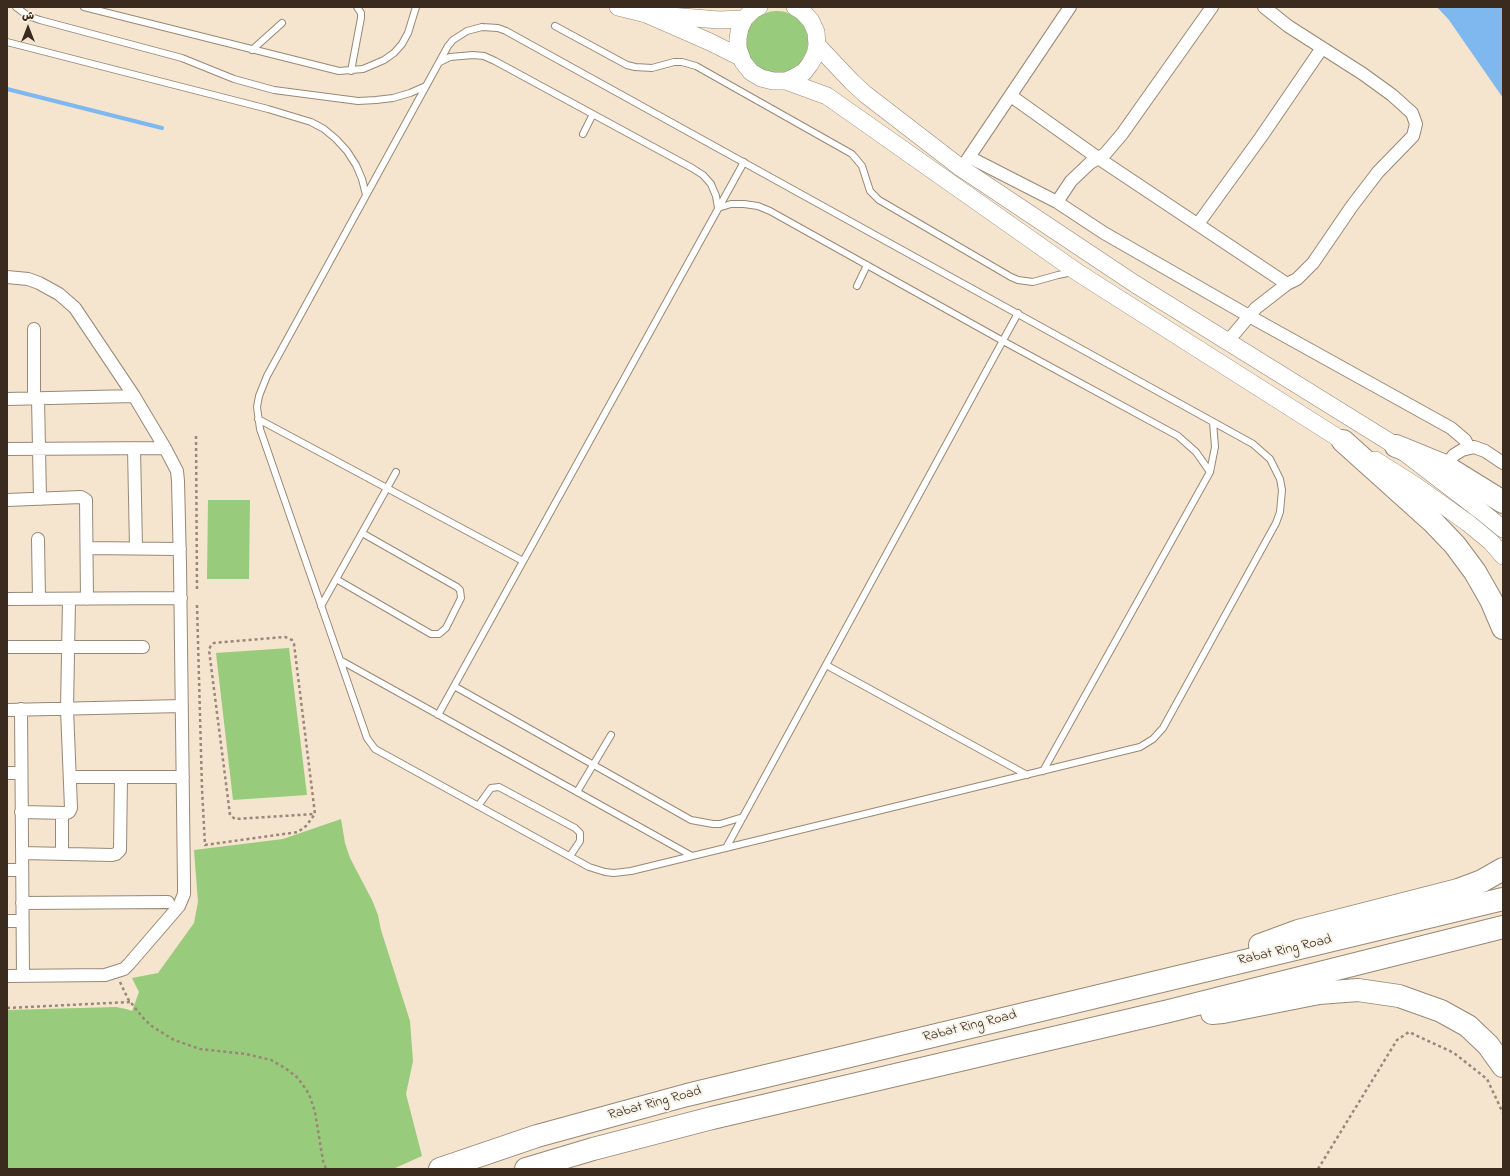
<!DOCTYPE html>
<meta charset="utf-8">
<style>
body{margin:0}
#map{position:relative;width:1510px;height:1176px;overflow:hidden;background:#f5e5ce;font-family:"Indie Flower","Playpen Sans Arabic",sans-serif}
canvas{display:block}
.frame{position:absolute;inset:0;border:8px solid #3b2a1e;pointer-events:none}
.north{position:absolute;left:8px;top:8px;width:40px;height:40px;-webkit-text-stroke:3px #f7f3e8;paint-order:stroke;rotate:0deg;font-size:11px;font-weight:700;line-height:16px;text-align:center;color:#3b2a1e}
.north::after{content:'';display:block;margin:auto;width:14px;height:18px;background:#3b2a1e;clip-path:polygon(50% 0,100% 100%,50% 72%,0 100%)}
</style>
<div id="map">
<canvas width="1510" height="1176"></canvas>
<div class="frame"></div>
<div class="north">ش</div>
</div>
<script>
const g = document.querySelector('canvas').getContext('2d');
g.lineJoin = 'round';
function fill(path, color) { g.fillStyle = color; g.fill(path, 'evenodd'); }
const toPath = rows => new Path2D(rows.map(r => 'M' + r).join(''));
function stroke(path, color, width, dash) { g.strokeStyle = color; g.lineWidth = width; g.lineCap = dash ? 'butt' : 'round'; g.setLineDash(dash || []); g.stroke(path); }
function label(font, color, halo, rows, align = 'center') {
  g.font = font + ' "Indie Flower",sans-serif'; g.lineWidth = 4; g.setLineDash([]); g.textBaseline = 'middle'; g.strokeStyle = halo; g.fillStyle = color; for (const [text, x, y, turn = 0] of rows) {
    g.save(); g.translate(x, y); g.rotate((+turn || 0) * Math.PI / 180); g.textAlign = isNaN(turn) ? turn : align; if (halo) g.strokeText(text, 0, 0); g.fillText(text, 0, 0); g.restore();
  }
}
fill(toPath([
 '746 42a31 31 0 1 1 62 0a31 31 0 1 1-62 0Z',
 [208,500,250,500,249,579,207,579],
 [289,648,307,795,233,800,216,653],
 [341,819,345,843,350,858,372,900,378,915,381,930,410,1021,413,1061,406,1094,422,1156,393,1169,7,1169,7,1010,116,1007,126,1009,132,1011,139,992,132,978,158,973,194,923,198,902,194,850,283,839]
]), '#98cb7b');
fill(toPath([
 [1437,7,1503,7,1503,98,1449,20]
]), '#7fb7ef');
stroke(toPath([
 [7,89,162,128]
]), '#7fb7ef', 4);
const lane = toPath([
 [16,7,28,16,40,20,182,58,234,79,274,90,358,101,376,100,393,98,410,93,426,86],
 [84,7,339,71,363,69,384,60,394,53,402,44,408,33,416,7],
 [555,26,627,65,635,67,652,68,674,62,682,62,696,66,852,154,862,166,870,191,879,200,1011,277,1018,280,1033,282,1058,275,1073,272],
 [482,27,498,28,506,31,1253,444,1270,459,1280,479,1282,490,1280,512,1276,523,1163,728,1153,739,1140,747,631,871,614,873,605,872,589,867,375,749,367,738,260,429,257,407,259,396,267,376,448,46,453,40,467,31,482,27],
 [7,42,268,109,311,122,324,129,336,139,347,151,356,165,362,179,366,195],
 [252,50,282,23],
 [440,62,450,57,473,55,484,56,495,61,692,168,703,175,711,184,716,196,718,208,731,204,744,204,758,206,770,211,1003,341,1178,436,1196,452,1210,472],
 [351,71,361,18,361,13,357,7],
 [583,134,593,114],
 [857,286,867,265],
 [258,419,523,561],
 [336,579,431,634,439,634,446,628,461,598,460,590,457,587,362,533],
 [321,606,396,472],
 [340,660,692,856],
 [826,665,1027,775],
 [454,686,691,820,713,824,720,824,743,817],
 [438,715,744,162],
 [1043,771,1210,472,1215,447,1213,422],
 [577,792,611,735],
 [478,806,491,788,499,787,575,828,580,833,580,841,570,856],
 [726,848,1018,313]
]);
const street = toPath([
 [1011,96,1098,158,1287,284],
 [969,157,1057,202,1104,233,1249,316,1451,428,1465,440,1469,448],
 [965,163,1070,7],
 [1057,202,1071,181,1090,163,1105,154,1122,134,1212,7],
 [1198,224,1261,137,1322,48],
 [7,277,28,279,39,283,59,294,75,308,134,396,165,448,177,471,178,481,180,565,184,885,184,894,179,906,129,964,124,969,105,975,7,976],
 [34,329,34,398],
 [1228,341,1256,308,1287,284,1297,279,1313,263,1352,206,1378,172,1413,136,1416,124,1412,113,1392,95,1363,74,1288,26,1264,7],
 [38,398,40,499],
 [7,399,134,396],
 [134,448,136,548],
 [7,449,165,448],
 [1445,466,1454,455,1462,450,1474,447,1485,451,1503,463],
 [7,500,81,497,86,500,87,599],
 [38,539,39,599],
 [88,548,180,549],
 [7,599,181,598],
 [7,647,143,647],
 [21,709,23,976],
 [7,710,182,706],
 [7,773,21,773],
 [70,777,183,777],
 [21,812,67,813,69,812,71,808,67,709,69,599],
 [62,813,62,854],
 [22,853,112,855,116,854,120,850,121,777],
 [7,870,22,870],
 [22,903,168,902],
 [7,921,22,921]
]);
const secondary = toPath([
 [618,7,646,14,710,42,740,57],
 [759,7,753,10,744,19,740,28,738,38,738,48,743,62,751,72,761,78,773,81,786,81,795,77,804,72,810,64,815,55,817,45,816,32,811,21,802,11,795,7],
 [658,15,719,20,744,19],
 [817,45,852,82,865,94,961,168,1135,284,1396,446,1481,511,1503,529],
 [786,81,827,96,1077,272,1354,448],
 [1375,460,1416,486,1468,523,1491,542,1503,556]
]);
const highway = toPath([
 [1343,441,1432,521,1455,545,1475,572,1491,600,1503,628],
 [1396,446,1445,466,1503,502],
 [1260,945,1298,931,1458,890,1482,881,1503,869],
 [1212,1013,1223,1012,1319,993,1358,990,1399,996,1441,1011,1468,1026,1488,1045,1503,1066],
 [440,1169,537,1136,687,1095,1503,899],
 [526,1169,593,1149,712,1118,1169,1011,1503,927]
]);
stroke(lane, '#988876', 8);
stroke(street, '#988876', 14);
stroke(secondary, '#988876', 18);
stroke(highway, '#988876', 24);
stroke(toPath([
 [196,436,197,589],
 [197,605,202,789,205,845,298,832,306,826,315,814,294,644,292,640,285,637,214,643,211,645,209,650,230,815,235,819,315,814],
 [120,982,128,999,144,1019,153,1027,174,1040,200,1049,246,1054,271,1060,285,1068,298,1078,309,1094,315,1112,323,1161,326,1169],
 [7,1008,130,1002],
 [1318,1169,1397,1040,1409,1032,1454,1053,1487,1079,1503,1113]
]), '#988876', 2.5, [3, 3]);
stroke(lane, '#fff', 6);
stroke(street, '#fff', 12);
stroke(secondary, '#fff', 17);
stroke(highway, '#fff', 22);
label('14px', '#3b2a1e', '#f7f3e8', [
 ["Rabat Ring Road",1285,951,-13],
 ["Rabat Ring Road",970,1027,-14],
 ["Rabat Ring Road",655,1104,-15]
]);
</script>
